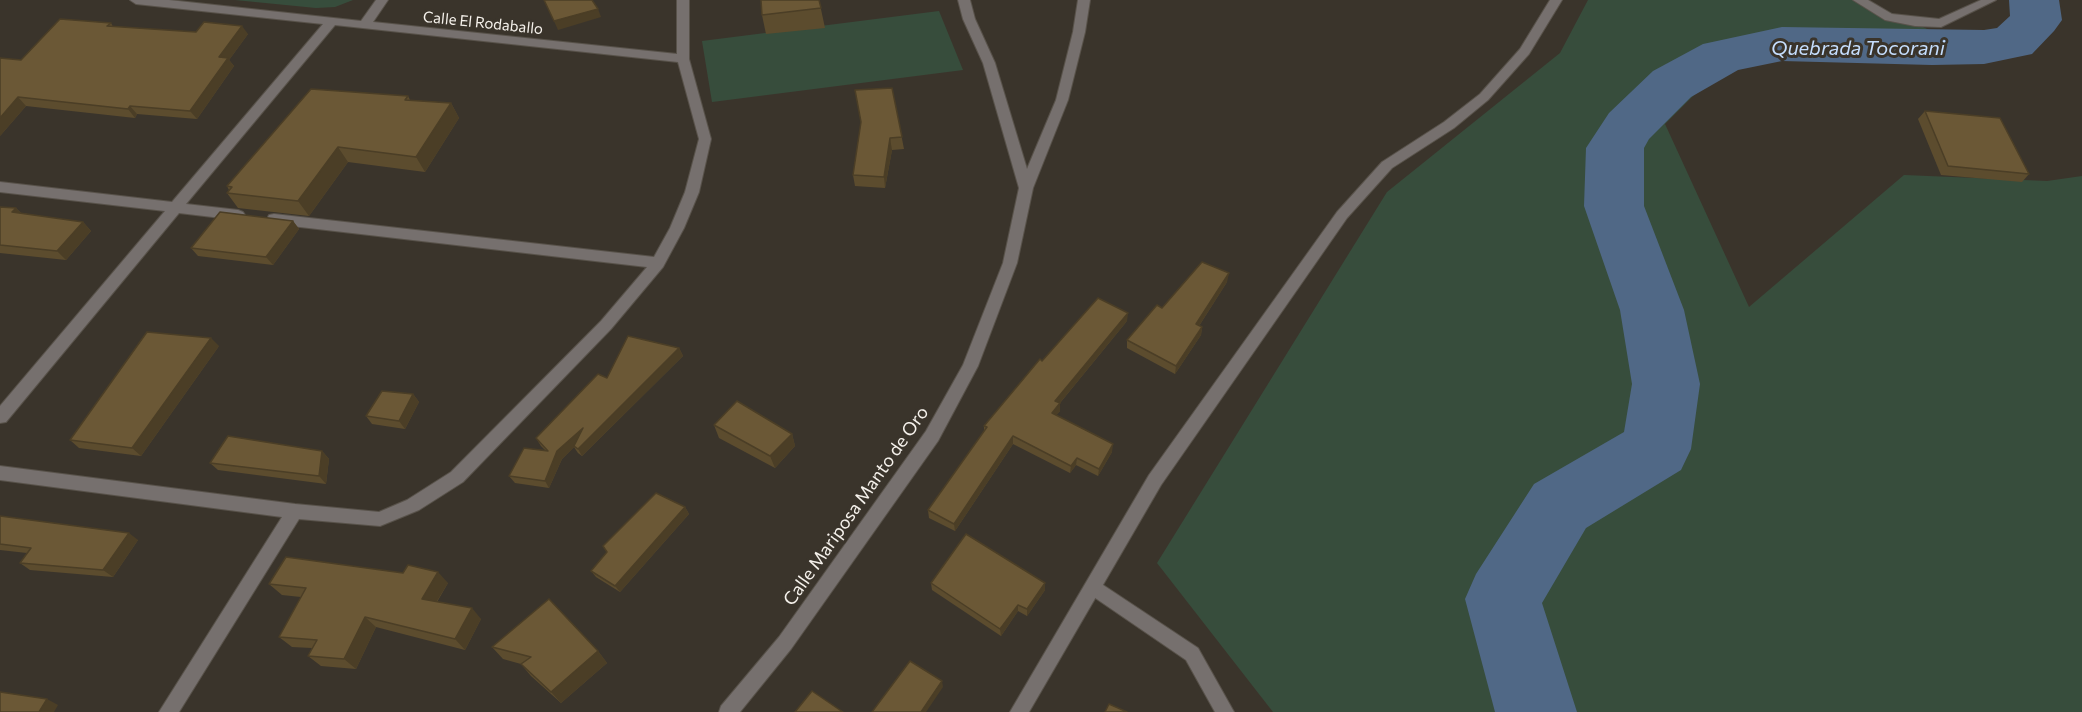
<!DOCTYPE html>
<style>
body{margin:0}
canvas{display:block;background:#3a342b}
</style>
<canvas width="2082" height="712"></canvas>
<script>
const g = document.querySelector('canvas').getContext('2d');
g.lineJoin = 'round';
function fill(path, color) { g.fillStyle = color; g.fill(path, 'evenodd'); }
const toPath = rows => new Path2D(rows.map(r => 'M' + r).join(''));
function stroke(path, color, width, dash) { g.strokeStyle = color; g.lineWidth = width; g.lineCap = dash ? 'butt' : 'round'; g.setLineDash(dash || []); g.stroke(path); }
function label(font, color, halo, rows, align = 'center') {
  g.font = font + ' Commissioner,sans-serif'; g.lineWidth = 6; g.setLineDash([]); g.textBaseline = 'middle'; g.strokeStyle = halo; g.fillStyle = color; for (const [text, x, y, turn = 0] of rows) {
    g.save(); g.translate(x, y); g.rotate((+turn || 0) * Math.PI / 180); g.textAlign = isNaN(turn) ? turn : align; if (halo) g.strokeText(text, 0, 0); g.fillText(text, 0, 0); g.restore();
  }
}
fill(toPath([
 [235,0,353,0,335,7,316,8],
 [1588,0,1863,0,1965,46,1816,42,1757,54,1707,82,1665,124,1749,307,1904,175,2047,181,2082,176,2082,712,1273,712,1157,563,1387,192,1560,53],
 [939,11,963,70,712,102,702,41]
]), '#374d3c');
fill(toPath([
 [2009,0,2059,0,2062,20,2054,31,2032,54,1984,64,1932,65,1782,61,1738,70,1691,97,1649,139,1644,148,1644,206,1684,310,1700,384,1691,449,1681,470,1586,528,1542,603,1577,712,1495,712,1465,599,1476,574,1534,484,1624,432,1632,384,1620,310,1584,206,1586,148,1609,113,1653,71,1703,44,1782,27,1984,30,1997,28,2010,16,2009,0]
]), '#506886');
const service = toPath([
 [1094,579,1198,648,1234,712,1215,712,1186,660,1088,593,1085,587,1088,581,1094,579]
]);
const minor = toPath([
 [130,0,169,0,361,21,376,0,388,0,373,22,677,54,677,0,689,0,689,59,711,139,699,192,684,228,663,267,611,329,463,482,419,510,380,526,299,519,179,712,159,712,282,517,0,480,0,466,295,504,379,512,407,500,451,472,601,321,647,267,274,224,267,219,269,215,274,214,654,257,670,228,685,192,699,139,678,62,335,25,186,204,238,210,243,212,245,215,243,218,238,220,179,213,6,422,0,423,0,406,165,211,0,192,0,182,172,202,323,24,136,4,130,0],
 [958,0,970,0,975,19,995,63,1027,169,1056,100,1073,32,1078,0,1090,0,1085,32,1068,100,1033,188,1017,263,978,366,938,441,791,649,740,712,719,712,721,706,779,637,926,431,963,365,1003,263,1019,188,983,63,963,19,958,0],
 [1853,0,1868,0,1892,14,1939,19,1981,0,1996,0,1941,27,1915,26,1885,20,1853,0]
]);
const tertiary = toPath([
 [1550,0,1562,0,1529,54,1488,100,1454,128,1392,168,1347,218,1161,485,1029,712,1010,712,1149,475,1337,212,1382,162,1444,122,1480,94,1520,49,1550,0]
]);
stroke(service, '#58524a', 2);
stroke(minor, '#58524a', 2);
stroke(tertiary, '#58524a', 2);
fill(service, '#76706e');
fill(minor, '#76706e');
fill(tertiary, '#76706e');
fill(toPath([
 [819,0,825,28,766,34,762,15],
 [111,23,113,27,196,32,248,34,229,60,234,66,197,119,137,114,135,118,26,106,0,136,21,60],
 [892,88,904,149,892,150,885,188,855,186,853,175],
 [408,96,410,100,451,103,459,118,425,172,348,162,309,216,238,208,227,193,229,190,227,186],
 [1925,111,2029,174,2022,182,1941,175,1918,119],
 [0,207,16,208,21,213,83,222,91,231,66,260,0,253],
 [293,221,299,229,273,265,198,256,191,248],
 [1227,282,1199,326,1202,327,1201,335,1175,374,1127,348,1127,340,1162,308],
 [1127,321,1060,403,1060,411,1056,415,1112,452,1098,476,1076,465,1070,473,1013,444,955,531,929,518,928,510,984,431,984,426,1042,361],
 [219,346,141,456,79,448,70,440],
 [679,348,683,356,582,456,578,453,574,447,562,459,549,488,515,483,509,476,545,450,541,446,536,438,607,378],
 [413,394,419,402,405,429,372,424,366,416],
 [714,425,792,434,795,446,775,468,719,438],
 [322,451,329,459,326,484,218,470,210,463],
 [685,507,689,514,620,592,596,577,591,571],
 [0,516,138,540,113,577,30,570,20,563,27,553,0,550],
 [448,583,437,602,481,619,465,650,376,627,356,669,321,666,308,656,312,648,292,647,279,637,301,597,282,595,269,584],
 [931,583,1045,590,1027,616,1018,611,1001,636,932,590],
 [492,647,598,651,607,663,561,703,531,676,521,664,503,659]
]), '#5c4c2e');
fill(toPath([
 [598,9,601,17,558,30,554,21],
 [242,26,248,34,229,60,234,66,197,119,190,111,219,57],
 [18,97,26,106,0,136,0,118],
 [451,103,459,118,425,172,416,157],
 [130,106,137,114,135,118,128,109],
 [890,138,892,150,885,188,884,177],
 [338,147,348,162,309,216,298,201],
 [16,208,24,216,12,212],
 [293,221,299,229,273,265,266,257],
 [83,222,91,231,66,260,57,251],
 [1229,273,1227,282,1195,332,1196,324],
 [1128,313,1127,321,1055,409,1055,401],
 [1202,327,1201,335,1175,374,1176,366],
 [211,338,219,346,141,456,132,448],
 [679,348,683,356,582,456,578,449],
 [413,394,419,402,405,429,399,421],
 [1060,403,1060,411,1052,421,1052,413],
 [583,428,587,435,562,459,549,488,545,481,557,451],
 [792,434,795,446,775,468,770,456],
 [1013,436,1013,444,955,531,954,524],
 [1113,444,1112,452,1098,476,1099,469],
 [322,451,329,459,326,484,319,476],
 [1077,458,1076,465,1070,473,1071,466],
 [685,507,689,514,620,592,615,586],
 [129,533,138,540,113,577,103,570],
 [438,572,448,583,432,609,422,599],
 [1045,583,1045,590,1027,616,1027,609],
 [1018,605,1018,611,1001,636,1000,629],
 [472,608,481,619,465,650,455,639],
 [365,617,376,627,356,669,344,659],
 [598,651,607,663,561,703,551,692],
 [942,681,943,687,926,712,921,712],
 [47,699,58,705,54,712,39,712]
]), '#4b3e26');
const building = toPath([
 [544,0,592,0,598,9,554,21,544,0],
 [761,0,819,0,821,8,762,15,761,0],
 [60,19,111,23,107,26,196,32,204,22,242,26,219,57,228,58,190,111,130,106,128,109,18,97,0,118,0,58,21,60,60,19],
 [892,88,902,137,890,138,884,177,853,175,861,122,855,90,892,88],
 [311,89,408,96,405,100,451,103,416,157,338,147,298,201,227,193,232,187,227,186,311,89],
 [1925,111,2000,118,2029,174,1948,166,1925,111],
 [0,207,16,208,12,212,83,222,57,251,0,245,0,207],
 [220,212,293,221,266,257,191,248,220,212],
 [1202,262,1229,273,1196,324,1202,327,1176,366,1127,340,1157,305,1162,308,1202,262],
 [1098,298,1128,313,1055,401,1060,403,1052,413,1113,444,1099,469,1077,458,1071,466,1013,436,954,524,928,510,987,427,984,426,1040,359,1042,361,1098,298],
 [147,332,211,338,132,448,70,440,147,332],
 [628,336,679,348,578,449,574,446,583,428,557,451,545,481,509,476,524,448,548,451,536,438,598,374,607,378,628,336],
 [382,391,413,394,399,421,366,416,382,391],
 [737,401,792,434,770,456,714,425,737,401],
 [228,436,322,451,319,476,210,463,228,436],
 [656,493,685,507,615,586,591,571,607,552,603,546,656,493],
 [0,516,129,533,103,570,20,563,31,548,0,544,0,516],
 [966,534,1045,583,1027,609,1018,605,1000,629,931,583,966,534],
 [286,557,403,573,408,565,438,572,422,599,472,608,455,639,365,617,344,659,308,656,317,640,279,637,306,588,269,584,286,557],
 [549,599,598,651,551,692,521,664,531,657,492,647,549,599],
 [910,661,942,681,921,712,872,712,910,661],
 [812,691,843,712,795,712,812,691],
 [0,692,47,699,39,712,0,712,0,692],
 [1109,704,1127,712,1105,712,1109,704]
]);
fill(building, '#6b5836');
stroke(building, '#4b3e26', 1.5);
label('15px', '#f5f1eb', '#3a342b', [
 ["Calle El Rodaballo",483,23,6]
]);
label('18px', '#f5f1eb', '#3a342b', [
 ["Calle Mariposa Manto de Oro",856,506,-55]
]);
label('italic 20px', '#c5defe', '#3a342b', [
 ["Quebrada Tocorani",1858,48]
]);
</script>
